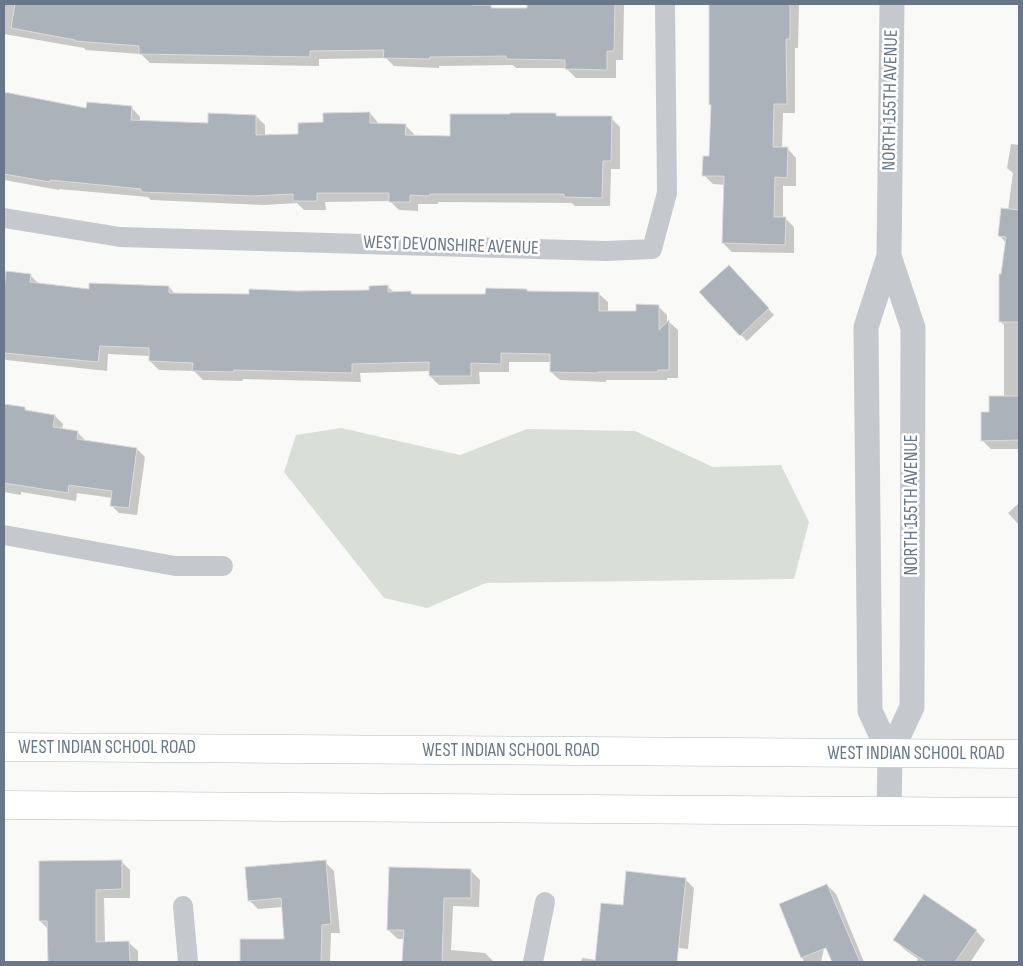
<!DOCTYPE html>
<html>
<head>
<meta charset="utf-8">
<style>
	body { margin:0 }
	#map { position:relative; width:1023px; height:966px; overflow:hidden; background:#f9faf7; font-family:"Sofia Sans Condensed",sans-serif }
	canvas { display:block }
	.frame { position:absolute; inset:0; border:5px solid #687889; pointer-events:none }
</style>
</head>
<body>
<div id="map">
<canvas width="1023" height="966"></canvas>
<div class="frame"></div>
</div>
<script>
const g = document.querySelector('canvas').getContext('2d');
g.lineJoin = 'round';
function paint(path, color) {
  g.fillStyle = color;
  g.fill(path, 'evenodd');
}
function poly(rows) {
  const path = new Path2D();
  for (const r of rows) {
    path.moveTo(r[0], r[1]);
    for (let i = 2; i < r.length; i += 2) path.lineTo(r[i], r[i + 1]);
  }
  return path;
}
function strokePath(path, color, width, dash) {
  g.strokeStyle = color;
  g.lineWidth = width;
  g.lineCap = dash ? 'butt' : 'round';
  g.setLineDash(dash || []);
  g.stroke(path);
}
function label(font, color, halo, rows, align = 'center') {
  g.font = font + ' "Sofia Sans Condensed",sans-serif';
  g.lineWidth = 5;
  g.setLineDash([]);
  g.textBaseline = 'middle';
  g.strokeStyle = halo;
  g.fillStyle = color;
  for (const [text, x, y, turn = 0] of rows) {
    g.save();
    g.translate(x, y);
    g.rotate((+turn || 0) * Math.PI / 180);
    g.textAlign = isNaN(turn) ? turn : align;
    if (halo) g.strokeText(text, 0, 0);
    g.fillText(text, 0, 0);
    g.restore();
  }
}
const green = poly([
	[341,428,460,455,527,429,635,431,713,467,781,465,809,522,794,579,486,583,427,608,384,598,284,472,296,435]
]);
const shadow = poly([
	[4,4,481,4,481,6,491,6,494,9,528,9,528,4,624,4,623,60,616,60,616,78,576,78,566,68,516,68,513,65,439,66,439,68,394,66,386,58,319,59,319,66,150,63,141,54,86,50,84,48,4,34],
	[726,4,799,4,798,48,795,48,795,113,783,113,782,148,787,148,796,158,796,186,783,186,783,218,785,218,794,227,794,253,732,252,723,243,725,185,713,184,704,175,710,157,712,106,710,104],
	[4,92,87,109,131,107,140,117,140,121,209,124,256,116,265,125,265,136,300,135,325,123,370,113,379,124,405,125,414,134,414,137,451,137,556,115,558,117,611,118,620,127,620,169,611,169,610,206,575,206,572,203,438,202,438,204,418,204,418,211,399,210,390,201,325,202,326,210,304,210,297,203,264,205,151,200,148,197,59,189,59,190,4,180],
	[1011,144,1019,145,1019,449,991,449,982,440,990,413,1004,397,1004,325,1000,321,1006,243,999,235,1008,210,1013,173,1007,168],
	[4,272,30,275,40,285,90,291,169,287,175,294,250,295,296,292,370,291,388,287,395,293,410,293,413,296,487,296,526,290,528,292,599,294,608,302,608,312,637,312,658,306,667,315,667,324,669,322,678,330,678,378,667,378,667,380,606,380,606,382,560,380,551,372,551,362,509,362,509,372,479,372,480,384,439,385,430,376,430,371,360,373,361,382,243,379,242,381,203,380,194,371,159,370,150,361,150,356,108,354,107,371,6,360,4,358],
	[735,273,774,315,747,341,741,335],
	[4,405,25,408,28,412,55,416,63,424,62,430,78,433,86,441,137,449,145,457,137,515,119,513,111,505,112,498,77,493,76,501,21,492,21,495,4,492],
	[1019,503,1019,525,1008,513],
	[121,861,130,870,130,898,104,898,105,943,128,942,138,951,138,962,49,962,48,929,40,921],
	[325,862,334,871,340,933,331,933,330,962,241,962,242,940,285,941,283,907,258,909,249,900],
	[471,871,480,880,479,907,453,906,451,950,485,953,494,962,403,962,405,939,398,939,388,930],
	[685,879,694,888,688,949,645,944,643,962,581,962,582,958,596,960,624,907],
	[827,885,836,894,864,962,833,962,825,943,821,962,804,962,780,905],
	[976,931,985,940,971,961,972,962,916,962,918,959,904,949,895,940]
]);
const building = poly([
	[15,4,472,4,472,5,491,5,491,8,527,8,527,4,615,4,614,51,607,51,607,70,565,69,565,60,506,59,506,56,430,57,430,59,383,58,384,50,310,51,310,57,139,54,139,46,75,41,75,40,11,28,15,4],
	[709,4,790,4,790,39,786,39,787,104,774,104,773,147,788,147,787,178,775,177,774,217,786,217,785,245,722,243,724,176,702,176,703,156,709,156,711,105,709,105,709,4],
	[4,92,86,108,87,102,132,106,131,120,208,123,208,113,256,115,256,135,298,134,298,123,323,122,323,113,370,112,370,123,406,124,405,135,450,136,450,114,510,114,510,113,556,113,556,116,612,116,611,161,603,161,602,198,564,197,564,194,430,194,430,196,410,195,410,202,389,202,389,193,317,193,317,201,293,201,293,194,254,196,141,192,141,189,50,180,50,182,4,174,4,92],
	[1001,208,1019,210,1019,322,999,322,999,274,1001,274,1006,237,998,236,1001,208],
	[729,265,769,308,740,336,699,292,729,265],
	[6,271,31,274,30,282,89,289,89,283,169,286,169,293,249,294,249,289,296,291,369,290,369,286,388,285,388,292,411,291,411,294,485,294,486,288,527,289,527,291,599,292,599,311,636,311,636,304,659,305,659,330,669,320,669,370,658,370,658,372,597,372,597,373,550,372,550,354,501,353,501,364,471,363,471,376,429,376,429,362,352,364,352,373,234,370,234,372,192,371,193,363,149,361,149,348,100,346,98,362,4,353,4,289,6,271],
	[989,396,1019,396,1019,440,981,441,981,412,989,412,989,396],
	[4,404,25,407,25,410,55,415,53,427,78,431,77,439,137,448,129,508,110,506,112,491,69,485,68,493,4,483,4,404],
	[122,860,122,889,96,890,96,942,129,941,130,962,48,962,47,921,39,921,39,861,122,860],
	[326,860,331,924,322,925,321,962,240,962,240,939,284,939,281,898,248,901,245,867,326,860],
	[389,867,471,869,471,898,444,898,442,962,402,962,404,930,387,930,389,867],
	[626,871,686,878,677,962,595,962,601,903,623,905,626,871],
	[827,884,860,962,832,962,826,948,801,958,779,904,827,884],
	[924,894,977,930,955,962,926,962,893,940,924,894]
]);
const minor = poly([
	[4,218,120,237,606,251,652,249,667,193,665,4],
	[4,535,175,566,223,566],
	[183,906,188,962],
	[533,962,545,902]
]);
const tertiary = poly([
	[890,754,870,711,866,327,889,256,892,4],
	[889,811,890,754,912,707,913,328,889,256]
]);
const secondary = poly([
	[4,747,1019,754],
	[4,805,1019,812]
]);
const streetNames = [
	["NORTH 155TH AVENUE",891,100,-89],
	["WEST DEVONSHIRE AVENUE",451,246,2],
	["NORTH 155TH AVENUE",912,505,-90],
	["WEST INDIAN SCHOOL ROAD",107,748],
	["WEST INDIAN SCHOOL ROAD",511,751],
	["WEST INDIAN SCHOOL ROAD",916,754]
];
paint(green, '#d9dfd6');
paint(shadow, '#0003');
paint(building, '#abb2ba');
strokePath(building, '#dbdbd9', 1);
strokePath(secondary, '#b7bcc1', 29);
strokePath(minor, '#c5c9cd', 20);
strokePath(tertiary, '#c5c9cd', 25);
strokePath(secondary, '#fff', 28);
label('19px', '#687889', '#fff', streetNames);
</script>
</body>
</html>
